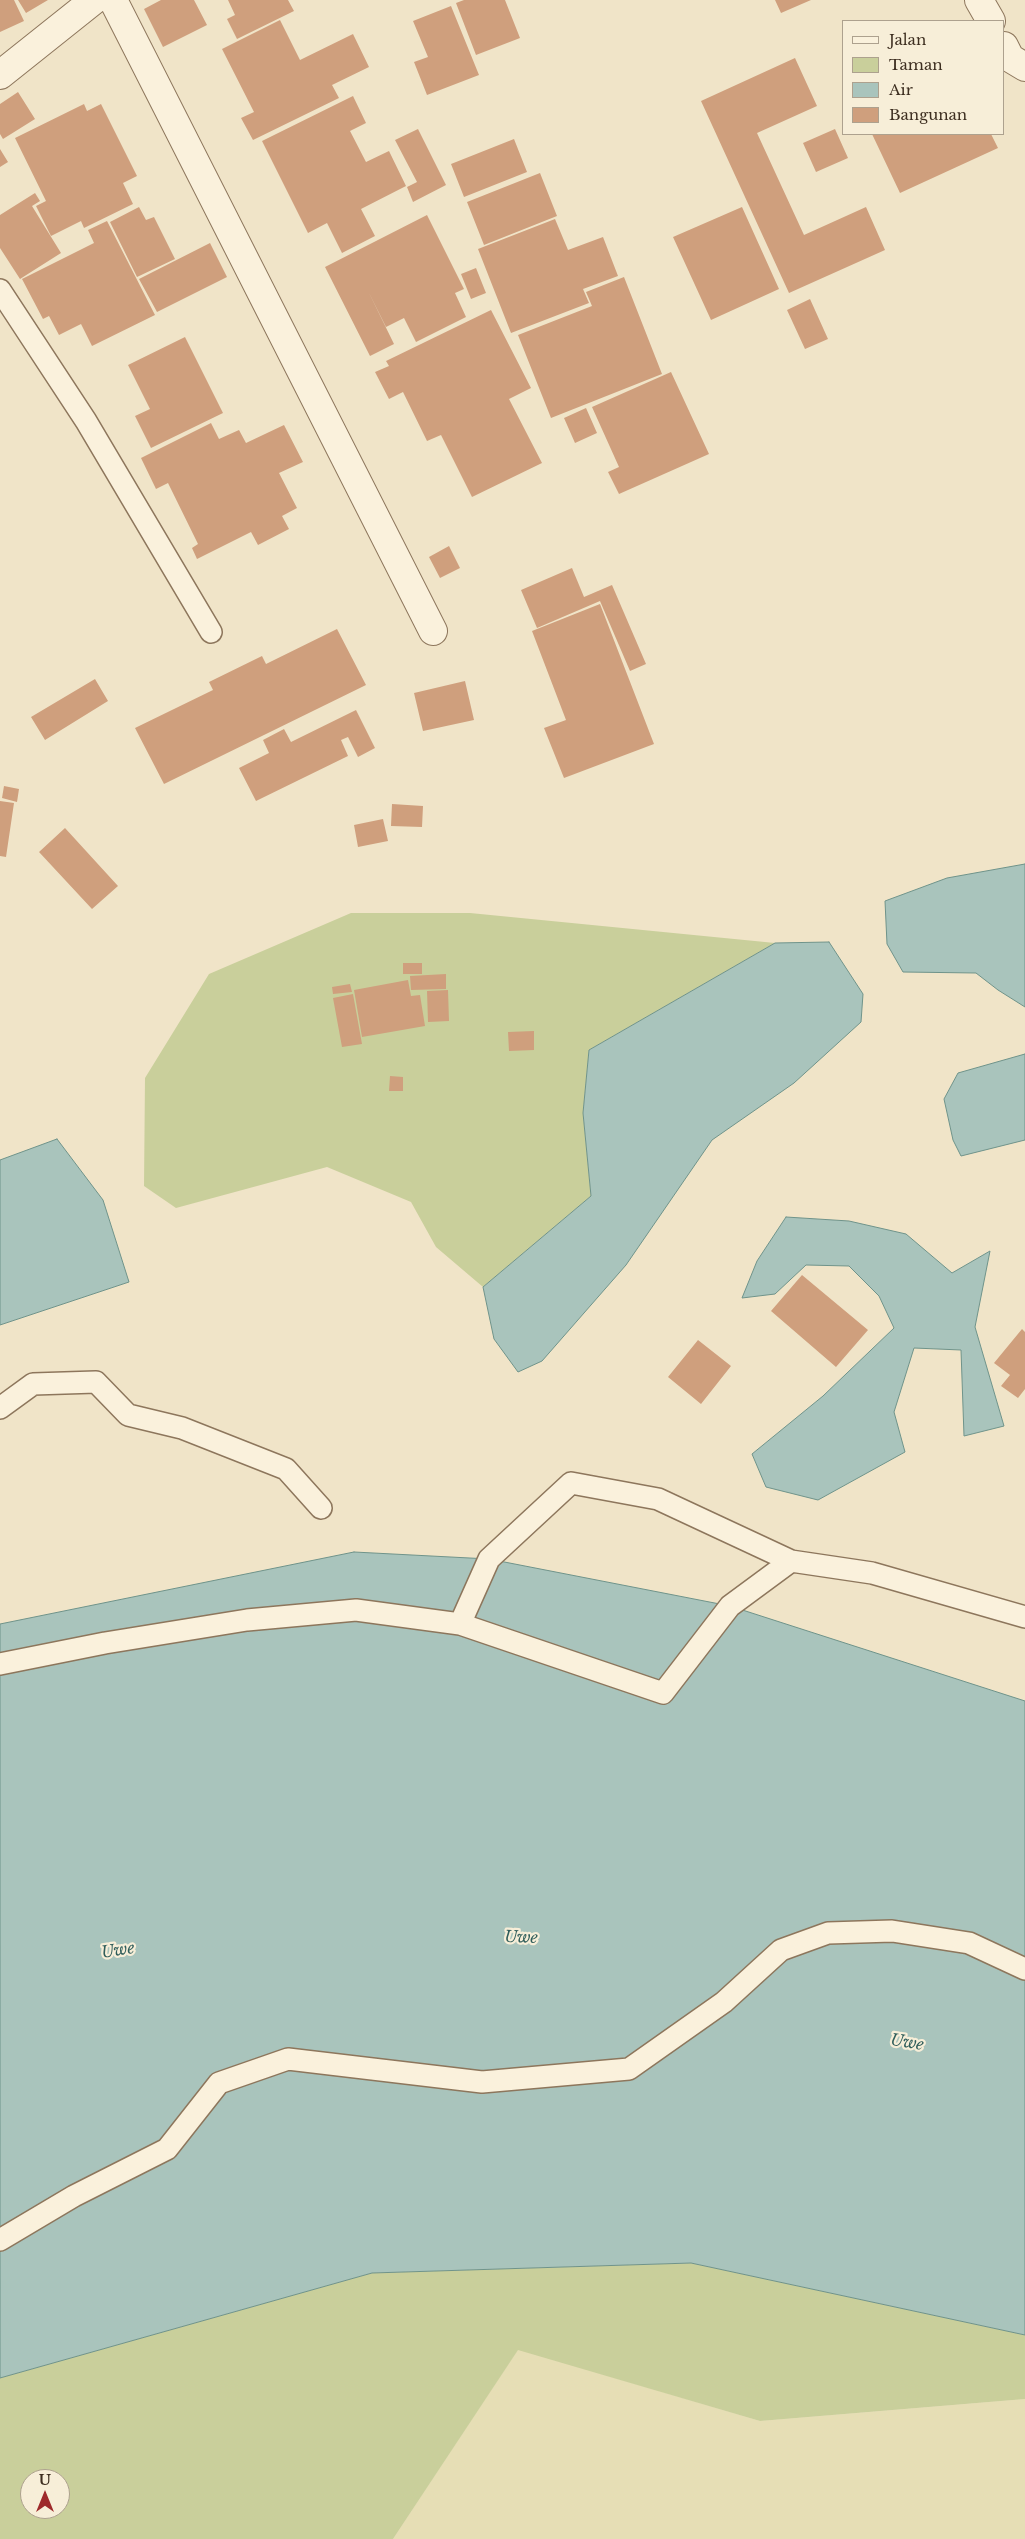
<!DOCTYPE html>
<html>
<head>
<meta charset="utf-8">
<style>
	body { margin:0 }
	#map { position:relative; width:1025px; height:2539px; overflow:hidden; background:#f0e4c8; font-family:"Libre Baskerville",serif }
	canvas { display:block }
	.legend { position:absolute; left:842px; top:20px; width:162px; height:115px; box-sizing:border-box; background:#f7eed8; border:1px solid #ada18e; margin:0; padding:6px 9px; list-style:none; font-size:15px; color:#3d2e20 }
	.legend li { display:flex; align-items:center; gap:10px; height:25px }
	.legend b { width:25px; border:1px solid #ada18e }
	.north { position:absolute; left:20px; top:2469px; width:50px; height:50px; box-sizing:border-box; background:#f7eed8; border:1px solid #ada18e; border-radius:50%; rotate:0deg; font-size:14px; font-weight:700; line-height:20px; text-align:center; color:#3d2e20 }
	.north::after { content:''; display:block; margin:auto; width:18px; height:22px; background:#9e2a2b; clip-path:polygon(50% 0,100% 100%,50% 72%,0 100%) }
</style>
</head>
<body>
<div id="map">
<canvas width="1025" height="2539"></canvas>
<ul class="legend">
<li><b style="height:6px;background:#faf1dc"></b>Jalan</li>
<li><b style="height:14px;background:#c9cf9b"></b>Taman</li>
<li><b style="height:14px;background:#a9c4bc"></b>Air</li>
<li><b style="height:14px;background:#cf9f7d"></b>Bangunan</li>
</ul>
<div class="north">U</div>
</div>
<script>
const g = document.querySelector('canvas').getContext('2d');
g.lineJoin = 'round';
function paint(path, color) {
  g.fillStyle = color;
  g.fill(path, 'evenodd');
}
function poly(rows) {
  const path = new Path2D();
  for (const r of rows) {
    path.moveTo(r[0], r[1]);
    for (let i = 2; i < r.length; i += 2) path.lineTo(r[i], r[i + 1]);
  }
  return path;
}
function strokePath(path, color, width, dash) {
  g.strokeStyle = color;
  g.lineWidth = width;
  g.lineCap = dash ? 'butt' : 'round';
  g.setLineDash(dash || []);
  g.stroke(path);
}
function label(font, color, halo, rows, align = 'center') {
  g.font = font + ' "Libre Baskerville",serif';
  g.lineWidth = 4.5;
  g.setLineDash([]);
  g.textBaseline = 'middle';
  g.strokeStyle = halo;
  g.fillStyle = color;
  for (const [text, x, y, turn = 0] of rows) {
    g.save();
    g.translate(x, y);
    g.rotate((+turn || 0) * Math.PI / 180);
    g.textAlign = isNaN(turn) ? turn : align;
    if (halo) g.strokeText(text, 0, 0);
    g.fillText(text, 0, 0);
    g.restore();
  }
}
const farmland = poly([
	[518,2349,760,2421,1025,2399,1025,2539,393,2539]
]);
const green = poly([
	[351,913,470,913,775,943,589,1050,583,1113,591,1196,483,1287,436,1247,411,1202,327,1167,176,1208,144,1186,145,1078,209,974],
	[691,2263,1025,2335,1025,2399,760,2421,518,2350,393,2539,0,2539,0,2378,372,2273],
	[30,2479,60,2479,60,2509,30,2509]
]);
const water = poly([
	[1025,864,1025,1007,998,990,976,973,903,972,887,944,885,901,947,878,1025,864],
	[829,942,863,994,861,1022,794,1083,712,1140,626,1265,542,1361,518,1372,494,1339,483,1287,591,1196,583,1113,589,1050,775,943,829,942],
	[1025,1054,1025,1140,961,1156,953,1140,944,1099,958,1073,1025,1054],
	[57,1139,103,1200,129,1282,0,1325,0,1160,57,1139],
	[786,1217,849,1221,906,1234,952,1273,990,1251,975,1327,1004,1426,964,1436,961,1350,914,1348,894,1412,905,1452,818,1500,766,1487,752,1454,823,1396,894,1328,879,1296,849,1266,806,1265,775,1294,742,1298,757,1261,786,1217],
	[354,1552,489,1559,730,1606,1025,1701,1025,2335,691,2263,372,2273,0,2378,0,1624,354,1552]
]);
const building = poly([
	[0,0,14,0,24,21,0,32],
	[18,0,48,0,26,13],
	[161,0,194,0,207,25,163,47,144,9],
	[228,0,288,0,294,11,237,39,227,19,235,15],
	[464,0,505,0,520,38,476,55,456,3],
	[775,0,811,0,781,13],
	[451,6,479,75,427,95,414,62,428,57,413,21],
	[280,20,300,60,353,34,369,67,332,85,339,98,253,140,241,118,254,112,222,49],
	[795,58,817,106,757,133,804,235,866,207,885,250,789,293,701,101],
	[18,92,35,119,3,139,0,134,0,104],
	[353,96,366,123,350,131,366,162,389,151,406,186,361,209,375,236,342,253,327,223,308,233,262,141],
	[84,104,87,111,101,104,137,176,123,183,133,204,84,228,81,221,51,236,36,206,46,201,15,138],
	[418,129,446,185,413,202,407,187,417,182,395,140],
	[835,129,848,158,816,172,803,143],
	[872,134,991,134,998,148,900,193],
	[514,139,527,172,464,197,451,164],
	[0,149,8,162,0,167],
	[540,173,557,216,484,245,467,202],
	[35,193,40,201,32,206,61,253,20,279,0,248,0,215],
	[139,207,146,220,154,217,175,259,137,277,110,222],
	[742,207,779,289,711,320,673,237],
	[427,215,464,289,455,293,466,317,416,342,404,318,386,327,368,291,394,344,370,356,325,267],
	[555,219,568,250,603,237,618,276,583,289,589,303,511,333,478,249],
	[107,221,155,315,92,346,81,324,59,335,49,316,43,319,22,279,94,243,88,230],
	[210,243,227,277,157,312,139,279],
	[476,268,486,293,471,299,461,274],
	[624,277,662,374,551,418,518,335,592,306,586,292],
	[810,299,828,339,805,349,787,310],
	[491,310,531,388,509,399,542,463,472,497,441,435,427,441,403,392,389,399,375,372,389,366,386,361],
	[185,337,223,413,151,448,135,416,150,409,128,365],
	[671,372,709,454,619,494,608,472,619,467,592,407],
	[586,408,597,433,575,443,564,418],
	[211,423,219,439,239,430,246,443,284,425,303,462,279,473,297,508,282,516,289,529,258,545,251,532,197,559,192,548,198,544,168,483,156,489,141,458],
	[449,546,460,568,440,578,429,557],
	[572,568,584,597,612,585,646,664,630,671,600,601,537,628,521,590],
	[600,604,654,744,564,778,544,728,566,720,532,631],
	[337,629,366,685,164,784,135,728,213,690,209,682,262,656,266,664],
	[95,679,108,701,45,740,31,717],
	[465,681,474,720,423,731,414,693],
	[356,710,375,748,358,757,348,737,341,740,348,756,256,801,239,768,269,753,263,740,284,729,291,742],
	[4,786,19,789,17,802,2,798],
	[0,801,14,803,6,857,0,856],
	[392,804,423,806,422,827,391,826],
	[383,819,388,841,358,847,354,825],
	[65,828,118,886,92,909,39,852],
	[403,963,422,963,422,974,403,974],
	[446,974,446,989,411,990,410,976],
	[408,980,411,996,420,995,425,1026,362,1037,354,990],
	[350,984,352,992,333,994,332,987],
	[448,990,449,1021,428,1022,427,991],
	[353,994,362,1044,342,1047,333,998],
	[534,1031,534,1050,509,1051,508,1032],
	[390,1076,403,1077,403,1091,389,1091],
	[802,1275,868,1330,836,1367,771,1311],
	[1022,1329,1025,1332,1025,1389,1018,1398,1001,1386,1010,1375,994,1363],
	[698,1340,731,1366,701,1404,668,1377]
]);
const lane = poly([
	[0,290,86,421,211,632],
	[0,1408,33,1384,96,1382,128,1415,182,1428,286,1469,321,1508],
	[460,1624,489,1559,571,1483,658,1499,791,1561,872,1573,1025,1617],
	[0,1664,105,1643,247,1620,356,1610,460,1624,663,1693,730,1606,791,1561],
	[0,2240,74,2196,167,2149,219,2083,288,2059,482,2082,629,2069,724,2002,781,1950,828,1933,892,1931,969,1943,1025,1969]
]);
const street = poly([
	[113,0,433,631],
	[979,0,991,21],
	[1004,46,1010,58,1025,67],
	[0,75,94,0]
]);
const waterNames = [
	["Uwe",521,1938,2],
	["Uwe",118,1951,-9],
	["Uwe",907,2043,9]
];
paint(farmland, '#e6deb5');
paint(green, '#c9cf9b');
paint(water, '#a9c4bc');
strokePath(water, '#6f938a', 1);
paint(building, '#cf9f7d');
strokePath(lane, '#8d765c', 24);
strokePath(street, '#8d765c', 30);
strokePath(lane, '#faf1dc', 21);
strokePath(street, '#faf1dc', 28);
label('italic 16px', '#2f5d5a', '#f7eed8', waterNames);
</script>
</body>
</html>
